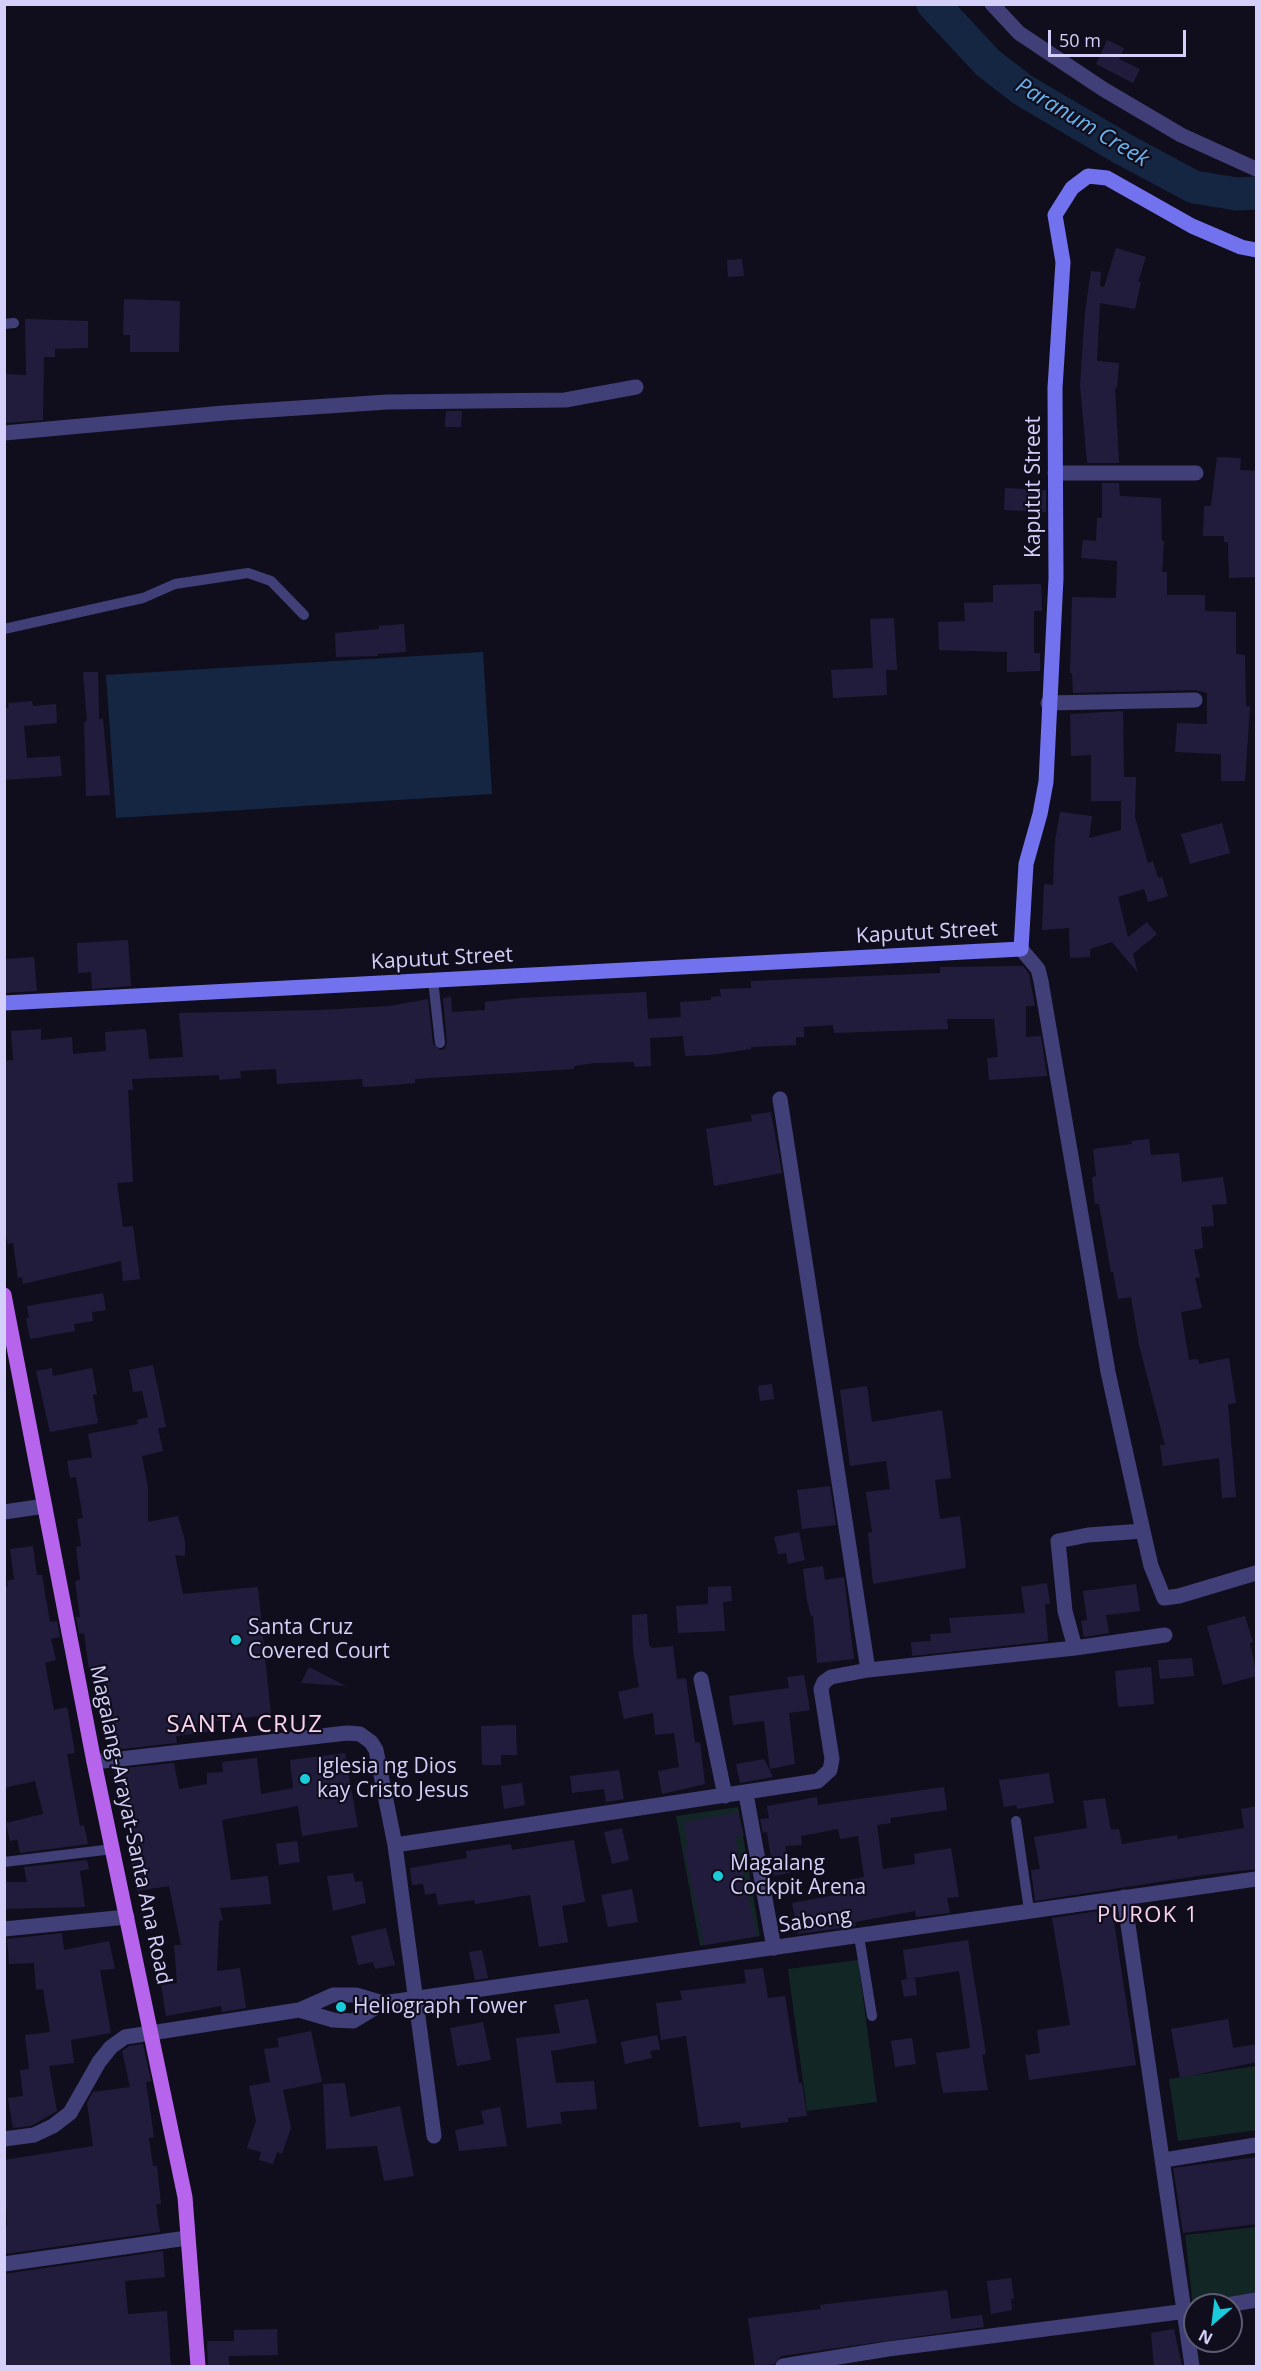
<!DOCTYPE html>
<html>
<head>
<meta charset="utf-8">
<style>
	body { margin:0 }
	#map { position:relative; width:1261px; height:2371px; overflow:hidden; background:#100e1d; font-family:"Open Sans",sans-serif }
	canvas { display:block }
	.frame { position:absolute; inset:0; border:6px solid #d4d0f9; pointer-events:none }
	.north { position:absolute; left:1183px; top:2293px; width:60px; height:60px; box-sizing:border-box; background:#100e1d; border:2px solid #5e5c75; border-radius:50%; rotate:208deg; font-size:16px; font-weight:700; line-height:24px; text-align:center; color:#d4d0f9 }
	.north::after { content:''; display:block; margin:auto; width:21px; height:27px; background:#1accdb; clip-path:polygon(50% 0,100% 100%,50% 72%,0 100%) }
	.scale { position:absolute; left:1048px; top:30px; width:138px; height:27px; box-sizing:border-box; border:3px solid #d4d0f9; border-top:0; padding-left:8px; font-size:18px; line-height:21px; white-space:nowrap; color:#d4d0f9; -webkit-text-stroke:4px #100e1d; paint-order:stroke }
</style>
</head>
<body>
<div id="map">
<canvas width="1261" height="2371"></canvas>
<div class="frame"></div>
<div class="north">N</div>
<div class="scale">50 m</div>
</div>
<script>
const g = document.querySelector('canvas').getContext('2d');
g.lineJoin = 'round';
function paint(path, color) {
  g.fillStyle = color;
  g.fill(path, 'evenodd');
}
function poly(rows) {
  const path = new Path2D();
  for (const r of rows) {
    path.moveTo(r[0], r[1]);
    for (let i = 2; i < r.length; i += 2) path.lineTo(r[i], r[i + 1]);
  }
  return path;
}
function strokePath(path, color, width, dash) {
  g.strokeStyle = color;
  g.lineWidth = width;
  g.lineCap = dash ? 'butt' : 'round';
  g.setLineDash(dash || []);
  g.stroke(path);
}
function label(font, color, halo, rows, align = 'center') {
  g.font = font + ' "Open Sans",sans-serif';
  g.lineWidth = 4.5;
  g.setLineDash([]);
  g.textBaseline = 'middle';
  g.strokeStyle = halo;
  g.fillStyle = color;
  for (const [text, x, y, turn = 0] of rows) {
    g.save();
    g.translate(x, y);
    g.rotate((+turn || 0) * Math.PI / 180);
    g.textAlign = isNaN(turn) ? turn : align;
    if (halo) g.strokeText(text, 0, 0);
    g.fillText(text, 0, 0);
    g.restore();
  }
}
const green = poly([
	[738,1807,760,1936,700,1946,676,1816],
	[858,1960,877,2102,807,2111,788,1969],
	[1256,2066,1256,2130,1178,2141,1169,2079],
	[1256,2227,1256,2296,1193,2306,1185,2235]
]);
const water = poly([
	[483,652,492,794,116,818,106,675]
]);
const river = poly([
	[933,4,988,63,1023,90,1123,149,1194,187,1237,194,1256,193]
]);
const building = poly([
	[1107,40,1124,48,1119,59,1140,69,1133,83,1096,64],
	[1116,248,1146,257,1138,282,1141,282,1135,309,1100,303,1097,361,1119,363,1117,388,1115,387,1119,463,1087,463,1080,385,1085,312,1091,271,1101,272,1100,286,1104,287],
	[742,259,744,276,728,277,727,260],
	[124,299,180,301,179,352,130,352,130,335,123,335],
	[25,319,88,321,88,348,55,349,55,357,44,357,43,420,4,423,4,374,26,375],
	[446,411,462,411,461,427,445,427],
	[1217,457,1241,458,1240,470,1257,471,1257,577,1229,578,1228,542,1224,542,1224,536,1203,536,1204,506,1211,506],
	[1102,483,1119,483,1120,496,1161,498,1162,541,1164,541,1162,572,1167,572,1167,595,1205,595,1205,611,1236,612,1236,654,1245,655,1246,706,1250,706,1245,781,1221,781,1221,754,1175,752,1177,723,1207,724,1207,693,1195,690,1073,693,1072,673,1070,673,1072,597,1116,598,1117,561,1081,558,1083,540,1096,541,1097,518,1102,518],
	[1005,488,1046,490,1046,512,1004,510],
	[1041,584,1042,611,1034,611,1034,653,1040,653,1040,671,1007,672,1007,652,939,650,938,622,965,621,964,603,993,602,993,585],
	[894,618,897,670,886,670,887,695,833,698,831,670,873,668,870,619],
	[404,624,406,652,378,654,378,656,336,657,335,633,379,629,379,626],
	[83,672,98,672,99,719,103,719,110,795,86,796,84,722,87,721],
	[32,701,33,706,56,704,57,723,24,726,27,758,60,756,62,776,4,780,4,708,9,708,8,703],
	[1123,711,1124,777,1136,777,1135,817,1148,863,1153,861,1158,878,1162,877,1168,896,1148,902,1144,889,1118,897,1128,937,1147,922,1157,934,1133,954,1138,973,1112,942,1090,949,1090,957,1070,958,1069,928,1042,930,1044,884,1053,885,1055,841,1060,812,1092,816,1089,838,1121,830,1121,801,1091,801,1091,755,1071,756,1070,714],
	[1222,823,1230,853,1190,864,1181,834],
	[128,940,131,986,92,989,91,972,78,973,77,943],
	[34,957,37,991,4,993,4,959],
	[1023,966,1029,974,1035,1006,1026,1006,1026,1037,1041,1036,1047,1076,989,1080,987,1058,998,1057,994,1019,947,1019,948,1029,834,1033,833,1025,804,1027,804,1037,796,1037,796,1045,751,1047,751,1049,711,1055,685,1056,683,1036,650,1038,651,1066,635,1067,634,1062,594,1063,574,1066,574,1069,415,1079,415,1083,383,1086,363,1087,362,1079,277,1084,276,1069,240,1071,241,1078,219,1080,219,1075,132,1079,133,1090,128,1090,133,1182,117,1183,123,1227,133,1226,140,1279,123,1281,121,1261,23,1284,22,1277,18,1278,13,1243,8,1244,4,1228,4,1061,13,1060,11,1031,41,1029,41,1040,72,1037,73,1054,106,1051,105,1032,146,1029,149,1059,183,1057,179,1013,319,1010,389,1006,428,999,433,1044,440,1050,445,1049,447,1043,443,998,451,997,452,1012,485,1010,485,1002,521,998,646,992,648,1019,681,1017,680,1002,711,1000,711,997,721,996,720,989,751,988,751,981,940,973,940,967],
	[771,1112,782,1173,714,1186,706,1129,752,1121,751,1115],
	[1149,1139,1151,1155,1179,1153,1182,1182,1223,1177,1227,1204,1212,1205,1214,1226,1201,1227,1203,1248,1194,1250,1200,1277,1195,1278,1202,1308,1181,1312,1189,1360,1198,1359,1199,1364,1229,1358,1236,1403,1228,1404,1236,1497,1222,1498,1219,1458,1163,1466,1160,1445,1165,1445,1139,1345,1131,1297,1118,1299,1113,1272,1111,1272,1099,1204,1095,1204,1092,1177,1096,1176,1093,1149,1132,1144,1131,1141],
	[103,1293,106,1310,92,1312,93,1321,74,1324,75,1331,30,1339,26,1318,29,1318,27,1306],
	[153,1365,166,1427,158,1428,163,1451,142,1456,148,1488,148,1522,178,1516,185,1541,185,1556,175,1555,183,1594,258,1587,271,1715,215,1721,216,1731,176,1736,177,1743,112,1750,99,1667,89,1669,84,1633,79,1634,76,1617,80,1617,75,1581,80,1580,76,1547,81,1546,77,1519,83,1518,76,1477,70,1478,67,1461,92,1457,88,1434,138,1424,137,1420,148,1417,142,1391,133,1392,129,1370],
	[52,1368,53,1376,92,1368,97,1394,93,1395,98,1423,50,1432,36,1371],
	[772,1384,774,1399,760,1401,758,1386],
	[867,1386,872,1422,942,1410,951,1478,935,1480,940,1519,960,1516,966,1568,873,1584,868,1533,872,1532,866,1492,890,1489,886,1461,850,1466,840,1390],
	[830,1486,836,1525,802,1529,797,1490],
	[799,1532,805,1560,788,1564,786,1553,778,1554,774,1537],
	[33,1546,37,1575,42,1575,50,1622,57,1621,60,1637,51,1639,56,1660,45,1663,54,1710,67,1707,75,1753,67,1754,80,1826,84,1825,88,1844,20,1853,17,1839,10,1841,6,1823,43,1814,35,1781,4,1788,4,1587,8,1586,7,1581,14,1579,10,1549],
	[823,1566,825,1580,844,1577,854,1659,817,1663,813,1616,811,1616,807,1601,803,1569],
	[1047,1583,1050,1604,1045,1604,1048,1641,912,1656,911,1642,931,1641,930,1634,951,1633,949,1618,1025,1613,1021,1587],
	[1136,1584,1140,1611,1106,1615,1109,1633,1084,1637,1081,1621,1087,1620,1083,1591],
	[731,1586,732,1601,723,1602,725,1631,678,1633,676,1606,708,1604,708,1587],
	[647,1614,649,1645,652,1648,673,1646,677,1679,686,1678,695,1743,700,1742,705,1784,662,1794,658,1771,679,1767,674,1733,655,1735,653,1713,624,1719,618,1692,639,1687,633,1650,632,1615],
	[1245,1616,1253,1642,1250,1643,1257,1676,1223,1685,1207,1626],
	[1192,1658,1194,1676,1160,1679,1158,1660],
	[309,1667,346,1686,301,1683],
	[1151,1667,1154,1704,1118,1707,1115,1671],
	[804,1675,810,1710,789,1713,795,1764,770,1769,764,1721,733,1725,729,1696,789,1688,787,1677],
	[516,1725,517,1755,501,1755,501,1765,482,1765,481,1726],
	[345,1753,358,1827,302,1836,298,1806,222,1820,231,1880,268,1876,271,1904,220,1908,223,1920,219,1921,217,1971,240,1968,246,2008,222,2012,221,2006,166,2016,161,1985,177,1983,174,1945,181,1945,169,1886,137,1891,127,1846,137,1844,124,1794,120,1795,114,1769,174,1763,179,1789,207,1784,207,1773,223,1772,222,1762,257,1758,261,1794,293,1788,290,1760],
	[764,1759,773,1777,740,1783,736,1764],
	[619,1770,624,1799,606,1802,604,1789,572,1793,570,1776],
	[1049,1773,1054,1803,1017,1809,1016,1805,1004,1807,999,1780],
	[522,1783,525,1805,504,1809,501,1786],
	[944,1787,947,1810,890,1818,891,1823,877,1825,883,1869,915,1864,914,1854,951,1848,959,1897,947,1898,950,1913,916,1917,915,1911,855,1922,856,1926,798,1934,792,1903,835,1895,833,1883,864,1877,858,1836,840,1839,838,1829,801,1836,802,1845,785,1846,790,1873,774,1876,767,1832,763,1833,760,1819,769,1818,767,1806,817,1797,818,1805],
	[1105,1798,1111,1830,1119,1829,1122,1844,1177,1835,1178,1839,1244,1828,1241,1809,1257,1806,1257,1869,1204,1875,1035,1901,1031,1870,1040,1869,1034,1837,1087,1828,1083,1801],
	[738,1812,744,1836,735,1837,757,1936,704,1945,684,1848,688,1847,684,1822],
	[622,1828,629,1860,612,1864,604,1832],
	[574,1840,585,1902,562,1906,568,1942,539,1947,530,1895,475,1904,474,1900,438,1905,436,1893,425,1895,423,1884,412,1885,410,1868,467,1858,466,1851,511,1844,512,1850],
	[297,1841,300,1862,279,1865,276,1844],
	[87,1860,89,1869,80,1871,85,1907,4,1909,4,1882,27,1882,24,1867],
	[353,1873,355,1882,362,1881,366,1903,333,1911,327,1876],
	[632,1889,638,1922,608,1927,601,1895],
	[1112,1909,1136,2065,1029,2080,1025,2055,1040,2053,1037,2030,1070,2025,1052,1918],
	[386,1928,395,1965,375,1969,373,1962,358,1965,351,1936],
	[62,1933,64,1950,109,1941,115,1969,100,1970,111,2033,71,2040,74,2063,49,2066,57,2111,31,2126,13,2128,8,2098,23,2096,20,2070,29,2069,25,2035,50,2032,43,1989,36,1990,34,1963,9,1964,7,1939],
	[968,1940,986,2054,982,2055,988,2090,943,2093,936,2053,970,2048,959,1971,907,1979,903,1950],
	[482,1950,488,1978,475,1980,469,1952],
	[763,1968,768,1998,785,1996,799,2083,802,2083,807,2116,788,2118,789,2122,741,2128,740,2122,699,2127,686,2036,661,2040,656,2003,682,2000,680,1991,746,1983,744,1970],
	[915,1978,917,1995,904,1997,901,1980],
	[588,1999,597,2043,551,2051,556,2083,594,2081,597,2109,560,2112,562,2123,527,2128,516,2038,560,2033,554,2005],
	[1228,2019,1233,2048,1257,2044,1257,2062,1180,2078,1171,2029],
	[483,2022,491,2060,457,2066,450,2028],
	[311,2031,322,2082,283,2090,291,2128,282,2154,277,2152,273,2164,259,2160,261,2152,247,2148,256,2121,249,2086,270,2082,264,2049,279,2047,277,2038],
	[657,2035,660,2049,650,2051,652,2058,625,2064,621,2042],
	[912,2038,916,2064,895,2067,891,2041],
	[143,2044,151,2081,146,2082,154,2137,149,2138,153,2166,157,2166,161,2204,156,2204,160,2232,5,2254,4,2226,7,2226,4,2160,93,2146,87,2103,93,2092,130,2087,122,2051,129,2046],
	[345,2083,350,2117,400,2106,414,2176,384,2181,377,2146,326,2149,323,2084],
	[500,2107,507,2146,459,2151,455,2130,484,2124,481,2111],
	[1257,2157,1257,2224,1183,2233,1173,2168],
	[163,2251,165,2277,125,2281,128,2314,167,2311,171,2367,4,2367,4,2274],
	[1011,2278,1014,2298,1011,2299,1012,2310,991,2314,987,2281],
	[947,2290,951,2319,982,2315,984,2327,781,2356,774,2364,755,2367,748,2318,821,2309,820,2305],
	[277,2329,278,2355,229,2356,229,2367,208,2367,207,2341,234,2341,234,2330],
	[1174,2329,1182,2367,1154,2367,1151,2333]
]);
const lane = poly([
	[4,324,14,323],
	[4,629,143,598,175,584,248,573,271,581,304,615],
	[433,980,440,1043],
	[1016,1821,1029,1910],
	[4,1862,113,1849],
	[859,1936,872,2016]
]);
const street = poly([
	[992,4,1019,33,1103,89,1181,135,1256,169],
	[4,433,224,413,387,402,565,400,636,387],
	[1055,473,1196,473],
	[1048,703,1195,700],
	[780,1099,868,1670],
	[4,1512,45,1506],
	[1143,1531,1151,1566,1164,1598,1179,1596,1256,1573],
	[1075,1648,1165,1635],
	[701,1679,725,1796],
	[94,1762,347,1733,360,1734,371,1742,376,1750,395,1845,434,2136],
	[746,1794,774,1948],
	[395,1845,818,1781,830,1770,832,1759,821,1689,824,1682,831,1677,868,1670,1075,1648,1065,1611,1058,1541,1088,1535,1143,1531,1108,1372,1041,981,1038,969,1021,949],
	[1124,1897,1192,2366],
	[4,1929,127,1917],
	[299,2010,333,2020,353,2021,383,2003,1256,1879],
	[4,2139,34,2135,53,2126,70,2113,99,2062,111,2047,125,2037,299,2010,333,1995,356,1995,383,2003],
	[1164,2160,1256,2145],
	[4,2264,187,2238],
	[1227,2305,1256,2300],
	[783,2366,888,2349,1195,2310]
]);
const secondary = poly([
	[4,1003,1021,949,1026,864,1040,814,1046,782,1056,578,1055,388,1063,262,1055,215,1072,188,1088,176,1107,178,1192,226,1241,247,1256,250]
]);
const primary = poly([
	[4,1295,94,1762,185,2197,198,2366]
]);
const markers = [
	[236,1640,6,"#1accdb"],
	[305,1779,6,"#1accdb"],
	[718,1876,6,"#1accdb"],
	[341,2007,6,"#1accdb"]
];
const streetNames = [
	["Kaputut Street",1034,487,-90],
	["Kaputut Street",927,933,-3],
	["Kaputut Street",442,959,-3],
	["Magalang-Arayat-Santa Ana Road",130,1825,78],
	["Sabong",815,1921,-8]
];
const poiNames = [
	["Santa Cruz",248,1628],
	["Covered Court",248,1652],
	["Iglesia ng Dios",317,1767],
	["kay Cristo Jesus",317,1791],
	["Magalang",730,1864],
	["Cockpit Arena",730,1888],
	["Heliograph Tower",353,2007]
];
const waterNames = [
	["Paranum Creek",1082,123,31]
];
const neighbourhoodNames = [
	["PUROK 1",1148,1916]
];
const quarterNames = [
	["SANTA CRUZ",245,1725]
];
paint(green, '#122625');
paint(water, '#142641');
strokePath(river, '#142641', 33);
paint(building, '#221c3c');
strokePath(lane, '#403f77', 10);
strokePath(street, '#403f77', 15);
strokePath(secondary, '#7372ee', 15);
strokePath(primary, '#b764ed', 15);
for (const [x, y, r, color] of markers) {
  const dot = new Path2D();
  dot.arc(x, y, r, 0, 2 * Math.PI);
  g.fillStyle = color;
  g.fill(dot);
  strokePath(dot, '#100e1d', 2);
}
label('21px', '#d4d0f9', '#100e1d', streetNames);
label('21px', '#d4d0f9', '#100e1d', poiNames, 'left');
label('italic 22px', '#6ab3ed', '#100e1d', waterNames);
g.letterSpacing = '1.5px';
label('22px', '#fad2ec', '#100e1d', neighbourhoodNames);
g.letterSpacing = '0px';
g.letterSpacing = '1.5px';
label('24px', '#fad2ec', '#100e1d', quarterNames);
g.letterSpacing = '0px';
</script>
</body>
</html>
